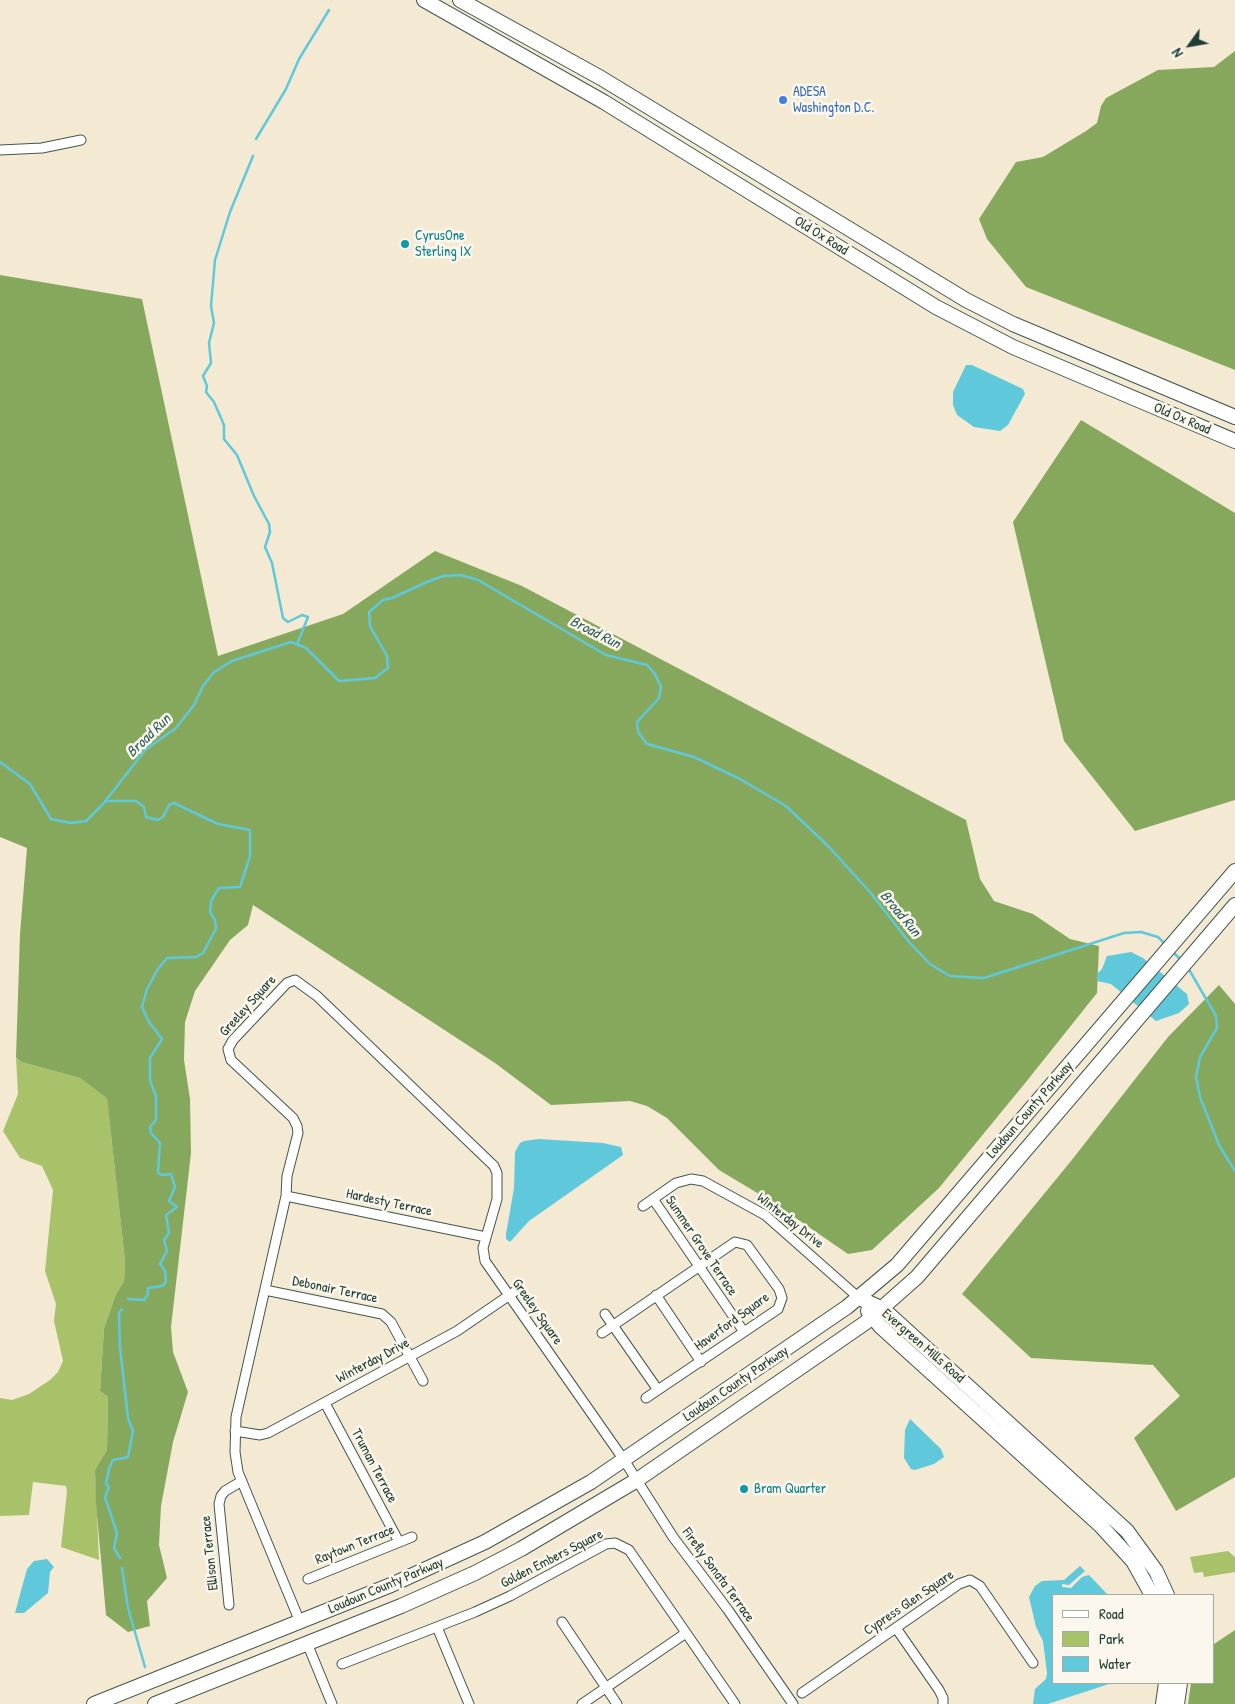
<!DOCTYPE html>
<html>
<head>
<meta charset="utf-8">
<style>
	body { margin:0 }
	#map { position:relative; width:1235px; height:1704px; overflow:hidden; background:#f4ead3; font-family:"Patrick Hand",sans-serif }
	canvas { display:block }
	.legend { position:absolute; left:1052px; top:1594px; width:162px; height:90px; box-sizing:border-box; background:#fbf7ec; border:1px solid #a3ada2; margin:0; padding:6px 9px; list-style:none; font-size:15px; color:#1f3d34 }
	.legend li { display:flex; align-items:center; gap:10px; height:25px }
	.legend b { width:25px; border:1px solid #a3ada2 }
	.north { position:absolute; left:1165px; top:20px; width:50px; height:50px; -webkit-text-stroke:4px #fbf7ec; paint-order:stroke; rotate:238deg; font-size:14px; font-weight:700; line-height:20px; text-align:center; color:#1f3d34 }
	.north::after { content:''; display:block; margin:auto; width:18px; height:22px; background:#1f3d34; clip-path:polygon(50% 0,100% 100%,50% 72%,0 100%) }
</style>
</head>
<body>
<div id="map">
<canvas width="1235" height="1704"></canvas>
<ul class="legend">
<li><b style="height:6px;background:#fff"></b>Road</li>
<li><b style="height:14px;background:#a8c269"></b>Park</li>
<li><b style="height:14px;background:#5fc8db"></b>Water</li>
</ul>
<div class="north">N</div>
</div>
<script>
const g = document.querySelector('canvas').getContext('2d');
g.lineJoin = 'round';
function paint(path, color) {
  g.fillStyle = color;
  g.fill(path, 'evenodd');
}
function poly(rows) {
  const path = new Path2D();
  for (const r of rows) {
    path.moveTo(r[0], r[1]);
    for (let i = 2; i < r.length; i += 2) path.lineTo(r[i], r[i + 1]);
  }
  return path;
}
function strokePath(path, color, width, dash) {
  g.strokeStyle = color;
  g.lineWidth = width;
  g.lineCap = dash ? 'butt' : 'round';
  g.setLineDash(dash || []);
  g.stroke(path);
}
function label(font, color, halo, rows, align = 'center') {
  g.font = font + ' "Patrick Hand",sans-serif';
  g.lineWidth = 5;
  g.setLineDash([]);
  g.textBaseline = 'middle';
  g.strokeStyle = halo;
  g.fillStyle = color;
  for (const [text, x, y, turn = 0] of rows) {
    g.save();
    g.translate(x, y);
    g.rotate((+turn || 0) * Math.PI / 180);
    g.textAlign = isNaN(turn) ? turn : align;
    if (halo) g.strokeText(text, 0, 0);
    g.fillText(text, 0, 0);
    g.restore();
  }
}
const green = poly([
	[16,1057,21,1062,80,1078,107,1097,125,1261,124,1281,116,1294,104,1328,100,1391,108,1397,107,1450,95,1471,99,1560,61,1547,67,1491,66,1486,33,1482,29,1515,0,1516,0,1398,12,1400,29,1394,50,1380,58,1372,63,1361,54,1321,56,1304,45,1271,53,1190,42,1166,20,1158,3,1131,18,1094],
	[1228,1551,1235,1557,1235,1572,1204,1577,1203,1572,1194,1573,1190,1557]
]);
const forest = poly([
	[1235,51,1235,370,1026,287,987,239,979,219,1016,162,1043,157,1086,131,1097,123,1101,106,1106,98,1158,70,1214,67],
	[0,275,142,299,218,656,343,614,435,551,522,586,966,820,980,879,994,901,1033,914,1070,939,1099,946,1097,993,1026,1082,939,1188,872,1250,848,1254,774,1203,719,1170,667,1118,647,1106,630,1101,551,1105,495,1063,253,905,248,925,230,940,195,991,185,1022,184,1060,190,1099,191,1153,171,1327,173,1352,188,1392,173,1442,161,1506,159,1545,167,1578,147,1601,150,1626,128,1632,106,1615,96,1504,95,1470,107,1450,108,1397,100,1391,104,1328,116,1294,124,1281,125,1261,107,1098,80,1078,21,1062,16,1057,20,934,27,848,0,837],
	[1081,420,1235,513,1235,800,1135,831,1064,741,1013,522],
	[1219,985,1235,1004,1235,1477,1176,1511,1134,1438,1180,1396,1153,1365,1031,1358,962,1294,1071,1161,1168,1037],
	[1235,1630,1235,1704,1188,1704,1191,1683,1214,1683,1214,1644]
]);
const water = poly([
	[966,365,972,365,1023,389,1025,394,1014,414,1008,425,1000,431,974,427,957,415,953,405,953,392],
	[1131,952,1143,958,1187,994,1189,1004,1179,1013,1156,1021,1111,984,1097,981,1098,973,1102,969,1107,956],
	[539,1139,603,1143,621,1147,623,1155,529,1221,510,1242,506,1239,506,1234,514,1188,515,1152,520,1143,524,1141],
	[910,1419,941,1449,944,1457,934,1464,915,1470,911,1469,904,1458,905,1430],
	[47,1559,54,1567,50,1572,48,1593,24,1613,15,1613,27,1569,34,1561],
	[1080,1566,1085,1571,1069,1585,1062,1584,1062,1587,1071,1588,1082,1577,1089,1575,1108,1595,1054,1595,1054,1683,1109,1684,1048,1704,1033,1704,1035,1689,1046,1679,1047,1673,1043,1641,1036,1627,1029,1597,1035,1586,1042,1581,1064,1580]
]);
const stream = poly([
	[256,139,286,89,299,59,329,10],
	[253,156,230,212,215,260,211,306,214,323,209,343,211,363,203,376,207,386,206,392,214,402,224,425,224,439,237,455,254,496,269,524,270,532,265,547,272,563,283,618,288,622,302,615,308,617,297,644],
	[0,762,30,784,51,819,71,823,86,821,104,803,145,750,176,728,194,705,203,686,214,672,232,661,291,642,306,648,339,681,375,678,388,668,387,656,370,626,369,612,383,600,392,598,427,582,443,576,461,575,478,580,606,655,647,665,655,674,661,687,659,698,637,722,638,732,647,744,694,757,740,779,786,806,829,847,870,892,909,942,930,964,950,976,984,978,1124,933,1141,932,1158,937,1166,945],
	[105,801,136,801,144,807,146,817,158,820,163,817,169,805,174,803,218,824,250,830,250,856,240,887,219,888,211,901,210,912,215,920,216,929,203,953,196,957,167,958,158,969,147,989,142,1007,149,1022,162,1039,150,1058,150,1081,156,1096,156,1120,150,1127,151,1133,160,1143,158,1173,162,1175,171,1174,175,1187,169,1201,177,1207,166,1215,169,1233,164,1240,167,1251,160,1264,165,1271,166,1282,162,1286,148,1288,148,1294,144,1300,128,1299],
	[1171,950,1182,961],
	[1187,966,1216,1016,1217,1028,1200,1057,1196,1077,1200,1097,1219,1145,1235,1171],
	[120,1558,114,1548,117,1533,105,1497,109,1487,106,1484,109,1469,113,1460,128,1457,133,1431,128,1418,120,1348,119,1313,122,1309],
	[122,1568,128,1608,145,1667]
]);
const street = poly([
	[0,150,42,148,81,140],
	[286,1196,486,1237],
	[653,1199,744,1332],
	[643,1206,676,1183,691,1179,703,1181,765,1215,859,1298],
	[265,1290,382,1314,391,1322,423,1381],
	[656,1295,701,1362],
	[605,1314,658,1390],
	[602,1333,735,1242,747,1245,779,1289,782,1298,778,1309,646,1398],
	[325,1403,399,1542],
	[235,1431,260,1435,268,1433,457,1331,517,1290],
	[308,1579,412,1537],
	[229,1605,219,1504,221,1496,225,1491,242,1481],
	[300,1622,238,1472,235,1452,236,1417,286,1196,287,1176,298,1133,297,1126,293,1118,231,1060,228,1049,233,1040,287,983,295,980,317,996,494,1166,497,1173,497,1199,483,1248,485,1261,624,1460,673,1537,728,1610,793,1704],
	[562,1622,617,1704],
	[437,1627,469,1704],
	[896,1628,939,1690,943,1698,943,1704],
	[307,1643,332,1704],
	[342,1664,475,1612,510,1596,606,1544,615,1543,629,1550,735,1704],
	[802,1693,959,1584,970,1580,980,1586,1033,1663],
	[582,1704,686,1633]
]);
const primary = poly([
	[424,0,604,102,936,307,1013,347,1235,441],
	[460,0,601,78,966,300,1013,324,1235,417],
	[859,1298,883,1309,1127,1531,1156,1571,1167,1595],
	[868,1311,880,1326,1100,1525,1133,1561,1152,1595],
	[94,1704,391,1585,485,1542,591,1482,847,1307,897,1265,1235,871],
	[155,1704,401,1606,475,1573,521,1549,637,1480,865,1323,917,1277,1235,905],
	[1163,1704,1166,1683],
	[1177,1704,1180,1683]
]);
const markers = [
	[783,100,5,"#3f7fe0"],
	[405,244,5,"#0f9aa8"],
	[744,1489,5,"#0f9aa8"]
];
const shopNames = [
	["ADESA",793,92],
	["Washington D.C.",793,108]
];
const cultureNames = [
	["CyrusOne",415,236],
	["Sterling IX",415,252],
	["Bram Quarter",754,1489]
];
const streetNames = [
	["Old Ox Road",821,236,32],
	["Old Ox Road",1182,419,23],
	["Greeley Square",248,1006,-48],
	["Loudoun County Parkway",1030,1110,-49],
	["Hardesty Terrace",389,1203,12],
	["Winterday Drive",790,1221,38],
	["Summer Grove Terrace",701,1246,56],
	["Debonair Terrace",335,1290,12],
	["Greeley Square",537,1312,55],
	["Haverford Square",732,1322,-36],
	["Evergreen Mills Road",923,1346,41],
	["Winterday Drive",373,1361,-28],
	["Loudoun County Parkway",736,1384,-34],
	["Truman Terrace",374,1466,62],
	["Raytown Terrace",355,1545,-22],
	["Ellison Terrace",210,1553,-96],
	["Golden Embers Square",552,1559,-27],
	["Firefly Sonata Terrace",718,1575,54],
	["Loudoun County Parkway",386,1586,-23],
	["Cypress Glen Square",909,1603,-34]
];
const waterNames = [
	["Broad Run",595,633,27],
	["Broad Run",149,736,-44],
	["Broad Run",900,914,50]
];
paint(green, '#a8c269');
paint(forest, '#86a85d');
paint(water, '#5fc8db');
strokePath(stream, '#5fc8db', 2.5);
strokePath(street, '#3f574c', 11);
strokePath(primary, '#3f574c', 16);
strokePath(street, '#fff', 9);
strokePath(primary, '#fff', 14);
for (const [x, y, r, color] of markers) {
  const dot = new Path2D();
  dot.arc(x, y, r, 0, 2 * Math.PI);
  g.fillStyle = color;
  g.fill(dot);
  strokePath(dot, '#fbf7ec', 2);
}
label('14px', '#366cbe', '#fbf7ec', shopNames, 'left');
label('14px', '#0d838f', '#fbf7ec', cultureNames, 'left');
label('14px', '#1f3d34', '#fbf7ec', streetNames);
label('italic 15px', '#2f605e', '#fbf7ec', waterNames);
</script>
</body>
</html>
